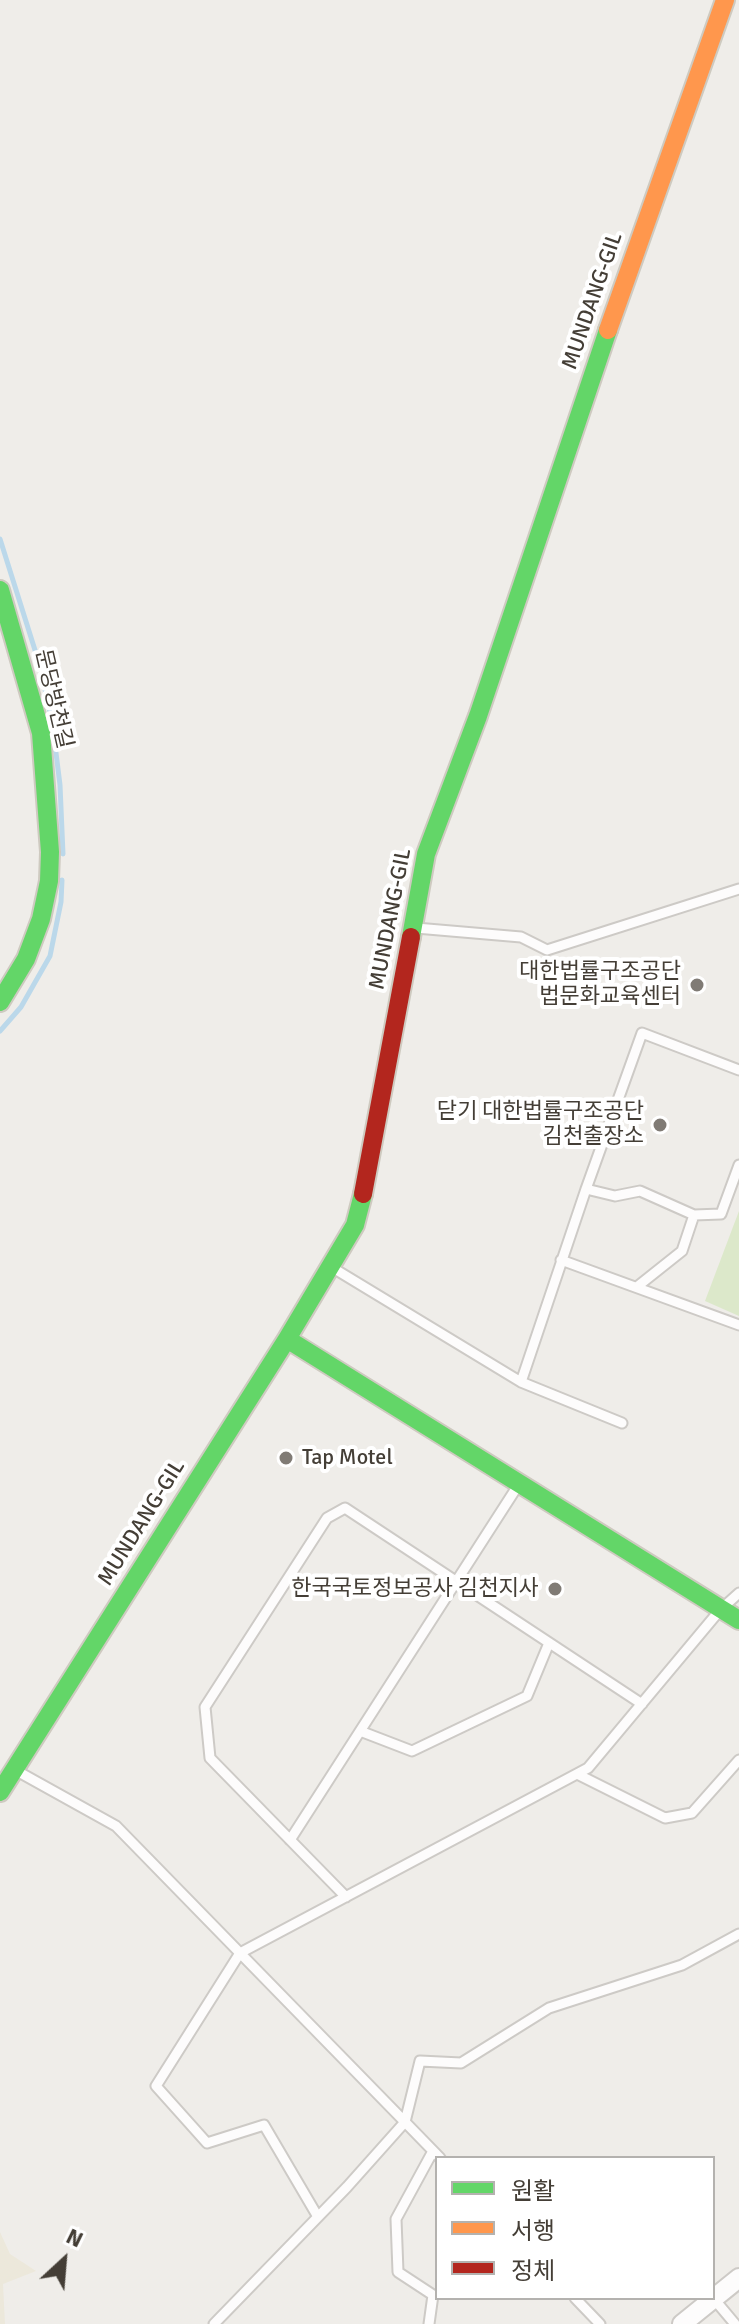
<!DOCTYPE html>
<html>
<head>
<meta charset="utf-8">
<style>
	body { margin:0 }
	#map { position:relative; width:739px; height:2324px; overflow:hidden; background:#efede9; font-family:Signika,"Noto Sans KR",sans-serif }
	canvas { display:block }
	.legend { position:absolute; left:435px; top:2156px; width:280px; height:144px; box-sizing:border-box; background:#fff; border:2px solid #b4b2af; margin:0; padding:10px 14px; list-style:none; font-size:24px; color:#443e36 }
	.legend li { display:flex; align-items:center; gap:16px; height:40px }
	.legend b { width:40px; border:2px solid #b4b2af }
	.north { position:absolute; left:24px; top:2220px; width:80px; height:80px; -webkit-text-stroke:6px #fff; paint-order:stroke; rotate:26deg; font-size:22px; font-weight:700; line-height:32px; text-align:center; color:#443e36 }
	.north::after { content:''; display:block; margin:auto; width:28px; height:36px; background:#443e36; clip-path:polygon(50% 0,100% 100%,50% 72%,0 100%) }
</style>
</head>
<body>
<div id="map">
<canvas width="739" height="2324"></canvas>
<ul class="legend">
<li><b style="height:10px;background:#63d668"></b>원활</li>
<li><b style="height:10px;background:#ff974d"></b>서행</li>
<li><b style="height:10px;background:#b3261e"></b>정체</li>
</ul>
<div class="north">N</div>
</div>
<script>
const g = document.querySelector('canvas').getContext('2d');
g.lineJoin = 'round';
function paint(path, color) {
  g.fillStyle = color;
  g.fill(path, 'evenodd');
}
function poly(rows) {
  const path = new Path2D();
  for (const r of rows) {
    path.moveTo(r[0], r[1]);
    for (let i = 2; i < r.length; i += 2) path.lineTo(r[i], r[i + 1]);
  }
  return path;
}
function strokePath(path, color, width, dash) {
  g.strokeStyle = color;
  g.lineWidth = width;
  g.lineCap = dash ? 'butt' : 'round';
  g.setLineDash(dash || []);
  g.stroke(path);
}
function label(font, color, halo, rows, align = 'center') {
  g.font = font + ' Signika,"Noto Sans KR",sans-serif';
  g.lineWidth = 8;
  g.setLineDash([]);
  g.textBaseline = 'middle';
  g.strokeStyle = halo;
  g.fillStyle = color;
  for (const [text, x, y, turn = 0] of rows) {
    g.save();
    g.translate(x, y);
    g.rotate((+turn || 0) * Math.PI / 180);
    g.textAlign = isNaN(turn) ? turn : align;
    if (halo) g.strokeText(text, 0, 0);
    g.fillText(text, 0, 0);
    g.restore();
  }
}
const education = poly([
	[0,2232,10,2254,36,2271,3,2284,5,2324,0,2324]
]);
const green = poly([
	[739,1211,739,1316,705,1301]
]);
const stream = poly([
	[0,539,40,666,52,721,60,785,63,854],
	[0,1031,21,1007,50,956,61,902,62,880]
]);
const lane = poly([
	[416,928,521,937,547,950,739,889],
	[586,1189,642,1033,739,1070],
	[694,1215,721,1214,739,1165],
	[561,1260,739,1325],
	[333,1268,521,1382,622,1423],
	[521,1382,586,1189,615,1196,640,1191,694,1215,682,1251,638,1286],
	[360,1731,412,1751,527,1696,549,1643],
	[17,1771,116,1826,405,2122,420,2061,461,2063,549,2008,682,1965,739,1934],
	[577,1774,665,1818,692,1813,739,1760],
	[290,1840,517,1487],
	[346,1897,210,1758,205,1707,327,1518,345,1508,642,1704],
	[318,2217,264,2125,207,2143,156,2086,240,1953,588,1768,720,1610,739,1593],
	[575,2298,600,2324],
	[714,2299,735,2324],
	[214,2324,347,2187,405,2122,440,2158],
	[429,2324,433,2295,398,2272,396,2219,433,2151]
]);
const street = poly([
	[682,2324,739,2278]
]);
const fast = poly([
	[0,590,41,733,50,852,49,881,41,919,26,959,0,1002],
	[411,937,426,854,478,716,608,330],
	[287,1339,739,1620],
	[0,1792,287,1339,355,1225,363,1194]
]);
const slow = poly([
	[608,330,725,0]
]);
const jam = poly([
	[363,1194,411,937]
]);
const markers = [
	[697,985,8,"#807b75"],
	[660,1125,8,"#807b75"],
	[286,1458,8,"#807b75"],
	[555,1589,8,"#807b75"]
];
const streetNames = [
	["MUNDANG-GIL",593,301,-71],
	["문당방천길",53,699,77],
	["MUNDANG-GIL",391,919,-79],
	["MUNDANG-GIL",142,1523,-58]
];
const poiNames = [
	["대한법률구조공단",681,972],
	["법문화교육센터",681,997],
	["닫기 대한법률구조공단",644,1112],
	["김천출장소",644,1137],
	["Tap Motel",302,1458,"left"],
	["한국국토정보공사 김천지사",539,1589]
];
paint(education, '#ece8db');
paint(green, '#dce8ca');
strokePath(stream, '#bbd8ea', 5);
strokePath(lane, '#cdcac6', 13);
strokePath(street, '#cdcac6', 22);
strokePath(fast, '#cecac0', 22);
strokePath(slow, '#cecac0', 22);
strokePath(jam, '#cecac0', 22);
strokePath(lane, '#fdfcfc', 9);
strokePath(street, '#fdfcfc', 18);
strokePath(fast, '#63d668', 18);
strokePath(slow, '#ff974d', 18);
strokePath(jam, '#b3261e', 18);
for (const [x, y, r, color] of markers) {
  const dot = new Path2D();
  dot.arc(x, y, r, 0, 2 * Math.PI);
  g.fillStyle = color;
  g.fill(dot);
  strokePath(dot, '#fff', 3);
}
label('22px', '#443e36', '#fff', streetNames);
label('22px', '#443e36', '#fff', poiNames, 'right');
</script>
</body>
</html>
